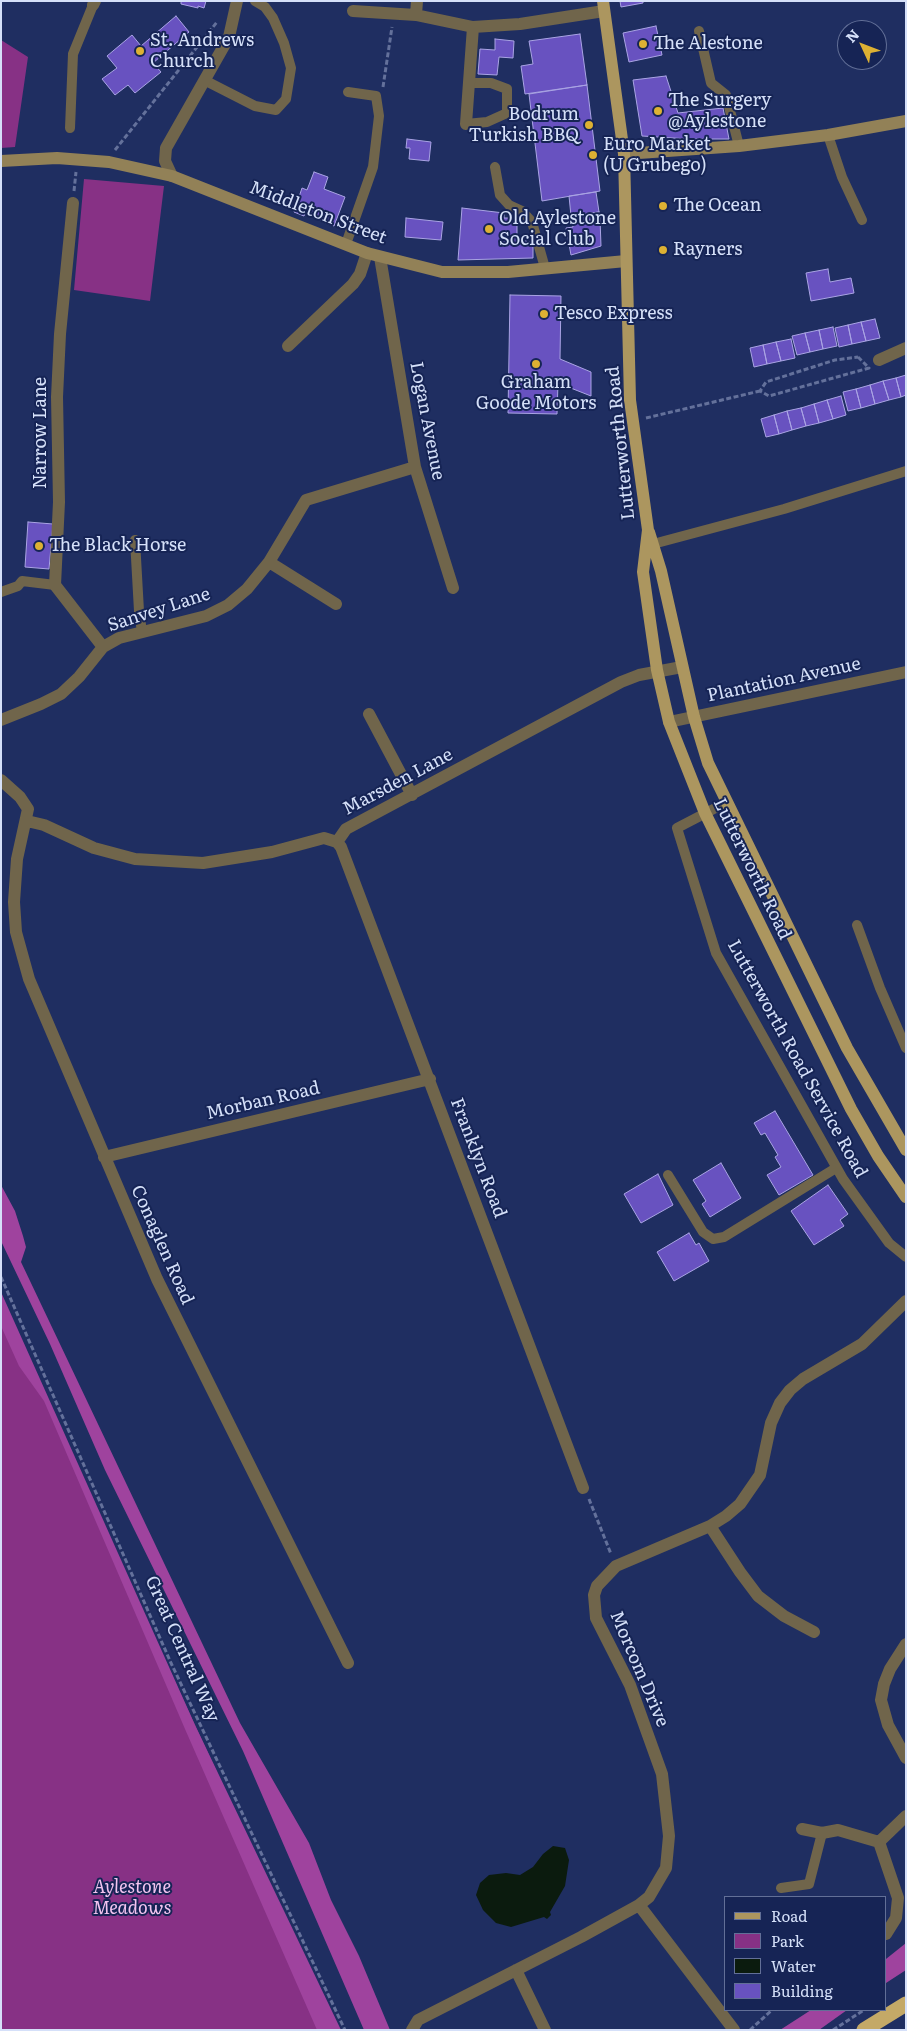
<!DOCTYPE html>
<html>
<head>
<meta charset="utf-8">
<style>
	body { margin:0 }
	#map { position:relative; width:907px; height:2031px; overflow:hidden; background:#1f2e61; font-family:Literata,serif }
	canvas { display:block }
	.frame { position:absolute; inset:0; border:2px solid #d5e0f9; pointer-events:none }
	.legend { position:absolute; left:724px; top:1896px; width:162px; height:115px; box-sizing:border-box; background:#162455; border:1px solid #626f97; margin:0; padding:6px 9px; list-style:none; font-size:15px; color:#d5e0f9 }
	.legend li { display:flex; align-items:center; gap:10px; height:25px }
	.legend b { width:25px; border:1px solid #626f97 }
	.north { position:absolute; left:837px; top:20px; width:50px; height:50px; box-sizing:border-box; background:#162455; border:1px solid #626f97; border-radius:50%; rotate:313deg; font-size:14px; font-weight:700; line-height:20px; text-align:center; color:#d5e0f9 }
	.north::after { content:''; display:block; margin:auto; width:18px; height:22px; background:#ddb133; clip-path:polygon(50% 0,100% 100%,50% 72%,0 100%) }
</style>
</head>
<body>
<div id="map">
<canvas width="907" height="2031"></canvas>
<div class="frame"></div>
<ul class="legend">
<li><b style="height:6px;background:#ac965f"></b>Road</li>
<li><b style="height:14px;background:#873185"></b>Park</li>
<li><b style="height:14px;background:#0b1b0e"></b>Water</li>
<li><b style="height:14px;background:#6852c0"></b>Building</li>
</ul>
<div class="north">N</div>
</div>
<script>
const g = document.querySelector('canvas').getContext('2d');
g.lineJoin = 'round';
function paint(path, color) {
  g.fillStyle = color;
  g.fill(path, 'evenodd');
}
function poly(rows) {
  const path = new Path2D();
  for (const r of rows) {
    path.moveTo(r[0], r[1]);
    for (let i = 2; i < r.length; i += 2) path.lineTo(r[i], r[i + 1]);
  }
  return path;
}
function strokePath(path, color, width, dash) {
  g.strokeStyle = color;
  g.lineWidth = width;
  g.lineCap = dash ? 'butt' : 'round';
  g.setLineDash(dash || []);
  g.stroke(path);
}
function label(font, color, halo, rows, align = 'center') {
  g.font = font + ' Literata,serif';
  g.lineWidth = 4;
  g.setLineDash([]);
  g.textBaseline = 'middle';
  g.strokeStyle = halo;
  g.fillStyle = color;
  for (const [text, x, y, turn = 0] of rows) {
    g.save();
    g.translate(x, y);
    g.rotate((+turn || 0) * Math.PI / 180);
    g.textAlign = isNaN(turn) ? turn : align;
    if (halo) g.strokeText(text, 0, 0);
    g.fillText(text, 0, 0);
    g.restore();
  }
}
const green = poly([
	[1,40,28,57,15,147,1,148],
	[84,179,164,186,150,301,74,290],
	[1,1304,195,1725,337,2030,1,2030]
]);
const forest = poly([
	[1,1185,15,1211,23,1236,26,1247,21,1262,240,1723,309,1843,331,1900,359,1956,390,2030,364,2030,243,1751,105,1470,50,1344,1,1241],
	[1,1292,195,1725,341,2030,317,2030,185,1729,44,1401,19,1366,1,1326],
	[906,1943,906,1970,886,1983,886,1959],
	[811,2010,847,2010,819,2030,780,2030]
]);
const water = poly([
	[553,1846,565,1848,569,1860,565,1886,550,1912,551,1915,547,1919,544,1917,511,1927,496,1923,483,1910,476,1895,480,1883,489,1875,506,1873,520,1875,533,1867,543,1854]
]);
const building = poly([
	[181,1,206,1,204,8,198,6,198,8,181,4,181,1],
	[620,1,643,1,643,3,621,7,620,1],
	[176,16,189,32,153,63,161,72,135,93,128,85,115,95,102,79,117,68,107,56,132,35,141,46,176,16],
	[656,26,662,55,629,62,623,33,656,26],
	[580,34,587,85,525,94,521,66,533,64,529,41,580,34],
	[495,39,514,41,513,58,499,57,497,75,478,74,480,49,495,50,495,39],
	[666,76,678,113,723,108,729,139,689,139,642,136,633,80,666,76],
	[587,85,600,191,542,201,529,94,587,85],
	[407,139,431,142,429,161,409,159,410,148,406,148,407,139],
	[314,172,328,177,324,189,345,197,334,226,321,221,322,217,306,211,304,216,294,212,302,188,307,190,314,172],
	[596,192,599,212,571,216,569,196,596,192],
	[462,208,504,213,504,218,517,218,517,240,533,242,533,258,458,260,462,208],
	[599,212,600,219,572,222,571,216,599,212],
	[406,218,443,222,441,240,405,237,406,218],
	[600,219,601,246,571,255,566,228,573,227,572,222,600,219],
	[828,269,830,282,851,278,854,293,811,301,806,273,828,269],
	[510,295,561,296,560,359,591,372,591,396,558,383,557,414,508,413,510,295],
	[875,319,880,338,866,341,861,322,875,319],
	[861,322,866,341,852,344,848,325,861,322],
	[848,325,852,344,839,347,835,328,848,325],
	[833,327,837,346,823,349,819,330,833,327],
	[819,330,823,349,810,352,805,333,819,330],
	[805,333,810,352,797,355,792,336,805,333],
	[791,339,795,358,781,361,776,342,791,339],
	[776,342,781,361,767,364,763,345,776,342],
	[763,345,767,364,754,367,750,348,763,345],
	[906,375,906,395,901,397,896,378,906,375],
	[896,378,901,397,889,400,883,381,896,378],
	[883,381,889,400,875,404,870,385,883,381],
	[870,385,875,404,861,408,856,389,870,385],
	[856,389,861,408,848,411,843,392,856,389],
	[841,396,846,415,833,419,827,400,841,396],
	[827,400,833,419,819,423,814,404,827,400],
	[814,404,819,423,806,426,801,408,814,404],
	[801,408,806,426,792,430,787,411,801,408],
	[787,411,792,430,779,434,774,415,787,411],
	[774,415,779,434,766,437,761,419,774,415],
	[28,522,53,524,49,569,25,567,28,522],
	[775,1111,813,1175,779,1195,767,1175,781,1167,775,1157,778,1155,765,1133,761,1135,754,1123,775,1111],
	[721,1163,741,1198,710,1217,702,1204,706,1201,693,1180,721,1163],
	[658,1174,673,1205,641,1223,624,1194,658,1174],
	[828,1185,848,1214,840,1220,844,1226,814,1245,791,1211,828,1185],
	[689,1233,696,1245,699,1243,709,1261,674,1281,657,1252,689,1233]
]);
const path = poly([
	[383,87,392,27],
	[115,150,217,22],
	[74,191,76,172],
	[858,357,869,368,769,396,760,391,766,382,835,360,858,357],
	[646,418,760,391],
	[1,1277,171,1663,345,2030],
	[589,1499,611,1554],
	[750,2030,772,2010],
	[833,2030,864,2010]
]);
const lane = poly([
	[699,31,711,83,726,95,739,146],
	[206,81,255,106,276,110,286,99,291,68,284,43,273,18,265,7,255,1],
	[466,124,487,122,507,113,507,89,491,83,469,83],
	[70,128,73,54,93,5],
	[828,135,842,177,862,220],
	[495,167,500,195,509,205,522,211,532,222,545,268],
	[346,244,373,167,379,116,376,96,348,92],
	[135,540,139,611,142,632],
	[653,544,784,509,906,471],
	[1,592,18,586,22,581,55,585],
	[727,802,677,828,716,953,843,1179,889,1243,906,1257],
	[857,925,880,988,906,1048],
	[668,1175,703,1232,713,1239,724,1237,836,1168],
	[781,1888,809,1884,822,1833]
]);
const street = poly([
	[93,5,95,1],
	[353,11,416,15,473,27,520,24,604,11],
	[416,15,417,1],
	[466,124,473,27],
	[172,176,165,161,166,148,229,37,237,1],
	[73,203,60,334,57,397,59,502,55,585,103,647],
	[380,257,415,467,453,588],
	[288,346,353,284,360,274,367,253],
	[879,360,906,348],
	[269,562,336,604],
	[369,714,412,795],
	[1,720,41,704,61,694,79,677,103,647,119,638,206,616,228,605,247,589,269,562,306,500,415,467],
	[669,722,906,672],
	[1,780,20,797,28,809,17,859,14,902,16,932,29,979,157,1279,348,1663],
	[27,821,44,825,94,848,135,859,203,863,272,852,324,838,337,842,346,829,621,682,639,675,682,667],
	[337,842,341,847,583,1488],
	[104,1157,430,1079],
	[710,1526,740,1572,758,1596,784,1616,814,1632],
	[906,1644,890,1669,884,1684,881,1700,888,1725,906,1758],
	[802,1829,822,1833,838,1830,879,1842,906,1816],
	[879,1842,898,1898,896,1918,886,1934],
	[639,1905,734,2030],
	[516,1970,545,2030],
	[412,2030,418,2020,581,1937,639,1905,649,1897,666,1868,669,1836,662,1774,630,1685,596,1618,594,1595,597,1586,616,1566,710,1526,726,1516,740,1504,760,1475,771,1423,780,1403,790,1390,803,1379,862,1344,906,1301]
]);
const secondary = poly([
	[624,154,739,146,828,135,906,121],
	[1,161,57,158,109,162,172,176,367,253,442,272,508,272,626,261]
]);
const primary = poly([
	[603,1,624,154,630,400,648,530,643,572,657,670,669,722,705,813,851,1109,878,1156,906,1197],
	[649,532,661,571,694,717,708,763,847,1048,906,1150]
]);
const highway = poly([
	[864,2030,906,2004]
]);
const markers = [
	[643,44,5,"#ddb133"],
	[140,51,5,"#ddb133"],
	[658,111,5,"#ddb133"],
	[589,125,5,"#ddb133"],
	[593,155,5,"#ddb133"],
	[663,206,5,"#ddb133"],
	[489,229,5,"#ddb133"],
	[663,250,5,"#ddb133"],
	[544,314,5,"#ddb133"],
	[536,364,5,"#ddb133"],
	[39,546,5,"#ddb133"]
];
const poiNames = [
	["St. Andrews",150,41],
	["Church",150,62],
	["The Alestone",653,44],
	["The Surgery",668,101],
	["@Aylestone",668,122],
	["Bodrum",579,115,"right"],
	["Turkish BBQ",579,136,"right"],
	["Euro Market",603,145],
	["(U Grubego)",603,166],
	["The Ocean",673,206],
	["Old Aylestone",499,219],
	["Social Club",499,240],
	["Rayners",673,250],
	["Tesco Express",554,314],
	["Graham",536,383,"center"],
	["Goode Motors",536,404,"center"],
	["The Black Horse",49,546]
];
const streetNames = [
	["Middleton Street",318,213,21],
	["Logan Avenue",427,421,79],
	["Narrow Lane",41,433,-90],
	["Lutterworth Road",621,443,-96],
	["Sanvey Lane",159,610,-18],
	["Plantation Avenue",784,680,-12],
	["Marsden Lane",398,782,-28],
	["Lutterworth Road",752,869,64],
	["Lutterworth Road Service Road",797,1059,61],
	["Morban Road",263,1101,-13],
	["Franklyn Road",478,1158,69],
	["Conaglen Road",162,1245,66],
	["Great Central Way",182,1649,66],
	["Morcom Drive",639,1669,67]
];
const parkNames = [
	["Aylestone",132,1888],
	["Meadows",132,1909]
];
paint(green, '#873185');
paint(forest, '#9f439e');
paint(water, '#0b1b0e');
paint(building, '#6852c0');
strokePath(building, '#aaa4e4', 1);
strokePath(path, '#64719b', 3, [5, 2.5]);
strokePath(lane, '#70654b', 10);
strokePath(street, '#70654b', 12);
strokePath(secondary, '#928157', 12);
strokePath(primary, '#ac965f', 12);
strokePath(highway, '#c4a967', 15);
for (const [x, y, r, color] of markers) {
  const dot = new Path2D();
  dot.arc(x, y, r, 0, 2 * Math.PI);
  g.fillStyle = color;
  g.fill(dot);
  strokePath(dot, '#162455', 2);
}
label('18px', '#d5e0f9', '#162455', poiNames, 'left');
label('18px', '#d5e0f9', '#162455', streetNames);
label('italic 18px', '#f3c4f0', '#162455', parkNames);
</script>
</body>
</html>
